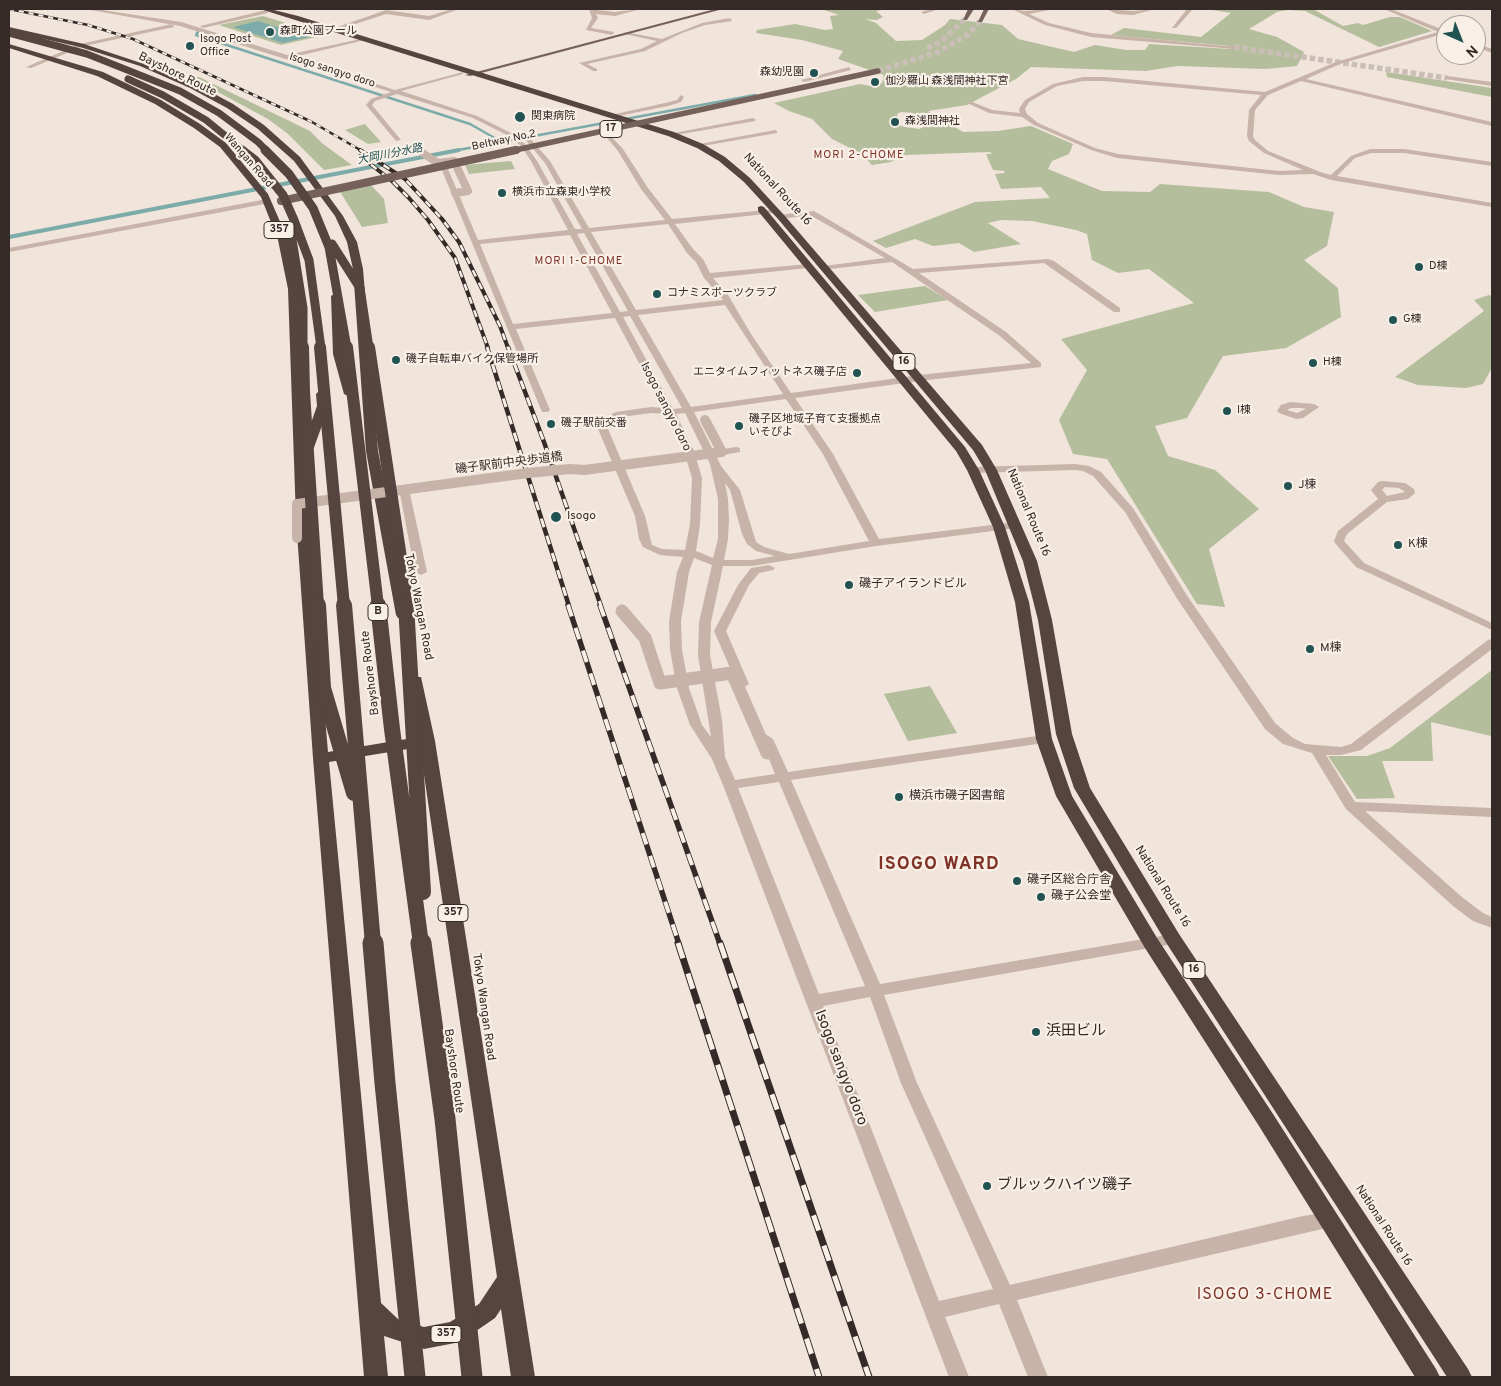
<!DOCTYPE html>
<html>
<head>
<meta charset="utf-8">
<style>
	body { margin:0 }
	#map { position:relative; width:1501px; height:1386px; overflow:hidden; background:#f0e4db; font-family:Overpass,sans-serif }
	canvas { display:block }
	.frame { position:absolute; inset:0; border:10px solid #342a28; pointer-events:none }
	.north { position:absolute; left:1436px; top:15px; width:50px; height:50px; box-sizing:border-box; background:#f8efe7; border:1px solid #aaa09b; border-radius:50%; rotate:136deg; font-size:14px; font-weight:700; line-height:20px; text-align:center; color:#342a28 }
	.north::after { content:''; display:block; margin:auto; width:18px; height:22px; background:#205352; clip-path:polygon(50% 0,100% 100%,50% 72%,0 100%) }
</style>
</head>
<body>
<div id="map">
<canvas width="1501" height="1386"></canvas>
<div class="frame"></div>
<div class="north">N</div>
</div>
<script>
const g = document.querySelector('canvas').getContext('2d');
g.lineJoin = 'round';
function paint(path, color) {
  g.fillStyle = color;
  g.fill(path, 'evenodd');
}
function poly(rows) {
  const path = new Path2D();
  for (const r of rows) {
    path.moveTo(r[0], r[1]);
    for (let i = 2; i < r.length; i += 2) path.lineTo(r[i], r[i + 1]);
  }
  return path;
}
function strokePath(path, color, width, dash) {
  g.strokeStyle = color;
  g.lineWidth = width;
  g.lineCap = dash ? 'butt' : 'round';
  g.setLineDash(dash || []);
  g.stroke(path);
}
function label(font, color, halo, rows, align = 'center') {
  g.font = font + ' Overpass,"Noto Sans JP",sans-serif';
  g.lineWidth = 4.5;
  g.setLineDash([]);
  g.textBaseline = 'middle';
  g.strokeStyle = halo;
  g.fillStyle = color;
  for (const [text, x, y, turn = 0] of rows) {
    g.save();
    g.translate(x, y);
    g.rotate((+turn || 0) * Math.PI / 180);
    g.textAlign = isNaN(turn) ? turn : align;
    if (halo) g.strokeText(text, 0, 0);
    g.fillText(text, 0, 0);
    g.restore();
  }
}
const green = poly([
	[800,9,886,9,876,11,883,17,877,20,865,19,876,23,896,41,922,40,945,25,950,19,1002,25,1018,39,1074,52,1095,45,1126,50,1145,50,1149,44,1230,49,1230,46,1111,35,1124,28,1201,37,1231,13,1206,9,1313,9,1343,26,1358,23,1363,25,1390,17,1400,17,1432,31,1379,47,1305,11,1288,10,1277,12,1249,29,1277,37,1304,52,1297,66,1266,69,1177,66,1146,71,1031,67,1016,79,967,105,928,111,963,132,998,131,1031,126,1073,144,1069,154,1052,161,1048,169,1102,191,1150,192,1160,184,1269,192,1304,207,1334,212,1327,246,1304,260,1338,288,1341,317,1286,348,1223,356,1187,418,1155,426,1168,456,1215,470,1259,509,1209,549,1225,607,1197,604,1107,459,1073,454,1059,420,1087,370,1061,339,1194,303,1149,269,1118,273,1092,260,1087,234,1076,230,1032,221,1001,220,988,223,1021,244,974,252,959,243,933,246,915,239,886,248,873,241,975,202,1050,198,1041,187,1001,189,995,174,1004,173,1005,171,993,170,986,154,992,154,990,152,905,155,891,162,872,165,862,154,832,139,812,119,789,111,774,103,860,84,870,86,882,83,884,75,838,59,843,51,802,40,756,33,757,30,795,24,825,30,833,29,830,16,839,15,824,10],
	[901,112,913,113,916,117,929,125,919,129,900,126,897,114],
	[263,16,325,35,281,45,219,25],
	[1386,72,1492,88,1492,97,1387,77],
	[199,77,310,131,323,144,352,165,324,170,288,134,268,119,192,78],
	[365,124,381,142,368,144,345,130],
	[511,161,515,169,469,174,465,165],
	[370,184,384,199,388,223,362,227,339,190],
	[925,286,948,300,875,312,858,295],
	[1489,295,1492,296,1492,368,1483,384,1466,388,1418,385,1395,377,1484,311,1474,300],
	[1492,670,1491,736,1431,722,1433,761,1382,761,1395,798,1357,799,1328,756,1367,756,1390,748],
	[930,686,957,733,908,741,884,694]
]);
const water = poly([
	[258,21,309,37,283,43,233,27]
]);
const streamFar1 = poly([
	[199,30,196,35,470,124,500,141],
	[453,151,755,95]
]);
const stream = poly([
	[9,237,459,150]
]);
const minorTunnel = poly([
	[1234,47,1447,78]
]);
const majorTunnel = poly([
	[927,48,941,42,965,19],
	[878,71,938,52,969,34,980,21]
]);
const minor = poly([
	[85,9,96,9,181,22,287,55,365,38,365,40,294,57,395,90,463,72,463,74,401,91,477,116,513,134,525,144,537,161,575,229,582,229,545,163,524,138,524,136,528,136,550,161,589,228,665,220,641,189,618,151,603,133,606,131,623,149,648,188,672,219,777,209,778,211,774,213,675,224,693,249,703,259,710,273,808,264,812,266,808,268,713,278,728,295,751,334,791,393,919,375,1031,363,1000,336,892,262,821,270,820,268,824,266,885,258,810,215,781,219,777,217,778,215,814,211,913,269,1048,259,1054,261,1120,308,1120,312,1114,312,1044,263,919,273,1006,332,1041,363,1041,367,919,381,795,398,833,454,879,539,1016,522,1021,525,1016,528,876,546,752,566,723,566,711,622,710,655,722,720,725,757,735,780,775,774,761,739,767,735,773,739,788,772,1044,735,1049,736,1050,739,1049,742,1044,743,791,780,880,984,1173,934,1178,935,1181,939,1178,943,1173,944,884,995,917,1083,1010,1285,1303,1216,1329,1212,1335,1214,1338,1220,1335,1226,1017,1300,1048,1377,1028,1377,999,1304,945,1317,969,1377,949,1377,723,785,712,759,690,725,677,688,670,650,669,621,677,572,683,557,660,555,643,547,639,539,635,516,598,429,600,420,616,412,651,407,663,408,615,318,516,329,550,410,548,412,542,412,441,168,458,162,461,164,448,169,478,240,568,230,531,161,521,146,509,136,473,118,397,94,375,101,372,105,401,140,396,141,366,105,371,99,391,92,180,26,85,9],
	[668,224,687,253,696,262,704,278,723,300,636,310,591,232,668,224],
	[584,233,628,311,620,312,577,234,584,233],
	[570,235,612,313,513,324,480,244,570,235],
	[725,305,783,394,691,407,638,315,725,305],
	[630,316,682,408,673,409,623,317,630,316],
	[786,399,823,454,869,541,789,554,764,547,756,542,740,490,721,466,694,412,786,399],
	[651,413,666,414,684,451,692,478,690,524,685,550,662,549,652,545,645,516,608,429,608,423,611,420,621,417,651,413],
	[685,413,710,464,718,499,718,539,713,558,696,551,700,524,702,478,694,451,676,414,685,413],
	[725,483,730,490,742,534,747,544,756,551,775,556,752,560,724,560,728,539,729,519,728,499,725,483],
	[694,558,712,565,699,622,698,655,711,737,702,725,689,688,682,650,681,621,689,572,694,558],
	[779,782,865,986,819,994,738,788,779,782],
	[870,997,901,1083,993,1289,939,1301,823,1006,870,997],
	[452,9,459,9,429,20,386,14,331,32,326,31,386,10,429,16,452,9],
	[589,9,615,12,641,9,615,16,596,14,598,18,591,28,614,32,612,35,586,30,592,18,589,9],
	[931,9,939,9,924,14,921,12,931,9],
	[1012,9,1024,11,1053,9,1029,14,1049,23,1091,33,1237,47,1234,49,1091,37,1045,25,1012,9],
	[1106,9,1133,11,1155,9,1133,15,1117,14,1106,9],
	[1187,9,1193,9,1176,28,1172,28,1187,9],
	[1384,9,1391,9,1446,31,1446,33,1340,64,1306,79,1492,122,1492,126,1301,81,1268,95,1255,110,1253,136,1255,140,1268,151,1323,173,1331,175,1351,156,1370,149,1404,149,1492,162,1492,166,1404,153,1371,153,1355,158,1337,176,1492,203,1492,207,1331,180,1313,174,1279,175,1117,158,1091,150,1034,125,1022,117,989,113,965,102,970,101,992,110,1020,113,1019,109,1025,100,1053,84,1083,77,1104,77,1265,92,1336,62,1438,32,1384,9],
	[1083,81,1104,81,1261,95,1249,110,1247,136,1249,141,1264,153,1303,170,1279,171,1118,154,1095,148,1038,123,1027,114,1025,109,1029,102,1057,86,1083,81],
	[266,10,268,13,203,28,200,26,266,10],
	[730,18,732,21,705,25,682,33,645,51,587,64,597,69,597,71,593,71,579,63,641,49,657,41,625,34,625,32,662,39,702,23,730,18],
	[172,24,174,27,84,46,31,68,26,67,80,44,172,24],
	[1476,43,1492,49,1492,53,1476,47,1476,43],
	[849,67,851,70,804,82,801,80,849,67],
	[1447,76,1492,82,1492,86,1445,79,1447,76],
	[681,95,684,97,681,102,668,106,614,117,611,115,665,103,677,100,681,95],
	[753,118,756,120,755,121,671,136,668,134,753,118],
	[775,130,777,131,777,133,697,147,694,145,775,130],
	[267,199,271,201,270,203,9,252,9,248,267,199],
	[1290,402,1314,404,1319,407,1303,418,1296,419,1279,413,1277,411,1281,405,1290,402],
	[1291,408,1301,408,1306,409,1297,413,1287,410,1291,408],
	[736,447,740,448,740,452,722,455,717,452,718,450,736,447],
	[1075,464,1089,466,1101,472,1133,508,1188,597,1275,723,1293,738,1305,744,1341,747,1351,744,1488,640,1492,639,1492,649,1361,750,1341,755,1326,755,1355,802,1492,808,1492,817,1365,811,1463,898,1483,913,1492,917,1492,928,1473,921,1453,906,1346,809,1312,753,1283,744,1265,729,1176,597,1125,512,1093,476,1083,471,1075,470,973,473,968,470,973,467,1075,464],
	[1382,481,1405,483,1414,489,1415,493,1408,499,1387,502,1347,534,1344,541,1364,563,1492,623,1492,630,1356,567,1335,543,1334,541,1338,531,1378,499,1371,490,1378,482,1382,481],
	[1385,487,1399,488,1405,492,1387,496,1382,490,1385,487],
	[404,486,409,489,427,572,421,575,415,572,399,489,404,486],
	[769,565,775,568,773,570,759,573,749,585,726,631,749,684,743,688,737,684,714,631,738,585,751,568,769,565]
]);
const major = poly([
	[715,9,723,9,470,76,465,75,715,9],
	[968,9,974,9,967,20,963,20,968,9],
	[984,9,989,9,982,22,978,22,984,9]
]);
const highway = poly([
	[260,9,270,9,298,16,674,132,703,144,725,157,750,178,784,215,982,445,997,470,1037,561,1052,620,1072,734,1090,788,1179,934,1468,1369,1472,1377,1447,1377,1167,944,1074,788,1056,734,1038,620,1023,561,985,470,973,450,778,219,744,182,719,161,697,148,668,136,260,9],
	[9,27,84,44,144,64,196,84,233,104,264,125,300,157,343,216,357,242,363,269,378,451,410,615,408,618,398,618,396,615,366,451,353,269,347,242,335,216,294,161,258,129,227,108,190,88,140,66,80,47,9,31,9,27],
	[9,44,103,72,161,100,200,124,226,143,268,194,288,240,298,289,305,440,317,406,316,394,318,392,326,392,329,406,312,453,306,456,308,519,328,752,419,737,409,680,411,677,421,677,435,741,535,1377,511,1377,501,1309,495,1318,463,1340,455,1343,424,1349,384,1336,388,1377,364,1377,313,758,296,519,288,289,278,240,261,197,220,147,194,128,155,104,97,76,9,48,9,44],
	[420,747,497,1277,479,1304,450,1322,424,1327,399,1320,381,1303,329,762,420,747],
	[761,206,764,207,965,447,979,470,1005,527,1029,602,1052,739,1072,796,1157,938,1273,1114,1436,1369,1440,1377,1415,1377,1259,1126,1145,948,1056,796,1036,739,1015,602,993,527,967,470,956,451,758,211,758,207,761,206],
	[336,293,341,296,343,354,356,394,350,397,344,394,333,354,331,296,336,293]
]);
const railFar4 = poly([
	[9,9,88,25,133,39,312,122,362,151]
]);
const railFar3 = poly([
	[360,150,405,179,442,219,459,242,500,326,508,348],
	[360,156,392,181,409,198,428,220,455,258,488,348]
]);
const railFar2 = poly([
	[487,347,569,606],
	[508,347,544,442,601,606]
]);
const railFar1 = poly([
	[568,605,679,944],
	[600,605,720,944]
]);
const rail = poly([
	[678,943,819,1377],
	[720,943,869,1377]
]);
const minorBridgeFar2 = poly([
	[421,152,438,163,454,161,468,191,455,193]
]);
const minorBridgeFar1 = poly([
	[297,538,297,504,528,473,570,469,584,470,722,452,705,420]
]);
const minorBridge = poly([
	[622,611,645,638,660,683,732,673,767,753]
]);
const majorBridgeFar1 = poly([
	[511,151,878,71]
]);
const majorBridge = poly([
	[281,201,516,150]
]);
const highwayBridgeFar4 = poly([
	[9,33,87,54,180,91,219,113,258,142,267,151],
	[128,79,163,95,206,120,244,151]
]);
const highwayBridgeFar3 = poly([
	[242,150,255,160,283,195,294,220,309,260,321,348],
	[265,150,289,174,313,208,329,247,347,348],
	[290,227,303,308,303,348],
	[332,244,360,288,369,348]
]);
const highwayBridgeFar2 = poly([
	[303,347,304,392,318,606],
	[320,347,344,606],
	[347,347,378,606],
	[369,347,405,584,406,606]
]);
const highwayBridgeFar1 = poly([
	[318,605,323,688,354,793],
	[344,605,373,944],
	[378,605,392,729,421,944],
	[406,605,423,892]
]);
const highwayBridge = poly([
	[373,943,385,1083,415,1377],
	[421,943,445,1119,472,1377]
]);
const markers = [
	[270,32,5,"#205352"],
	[190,46,5,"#205352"],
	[814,73,5,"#205352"],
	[875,82,5,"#205352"],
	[520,117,6,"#205352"],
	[895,122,5,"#205352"],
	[502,193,5,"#205352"],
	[1419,267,5,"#205352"],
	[657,294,5,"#205352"],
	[1393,320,5,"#205352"],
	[396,360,5,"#205352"],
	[1313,363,5,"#205352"],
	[857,373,5,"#205352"],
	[1227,411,5,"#205352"],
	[551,424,5,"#205352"],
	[739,426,5,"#205352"],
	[1288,486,5,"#205352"],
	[556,517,6,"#205352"],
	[1398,545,5,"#205352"],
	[849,585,5,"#205352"],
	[1310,649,5,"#205352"],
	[899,797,5,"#205352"],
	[1017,881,5,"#205352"],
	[1041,897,5,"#205352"],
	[1036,1032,5,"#205352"],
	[987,1186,5,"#205352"]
];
const farPoinames = [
	["森町公園プール",280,32],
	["Isogo Post",200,40],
	["Office",200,53],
	["森幼児園",804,73,"right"],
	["伽沙羅山 森浅間神社下宮",885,82],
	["関東病院",531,117],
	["森浅間神社",905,122],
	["横浜市立森東小学校",512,193],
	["D棟",1429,267],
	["コナミスポーツクラブ",667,294],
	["G棟",1403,320],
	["磯子自転車バイク保管場所",406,360],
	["H棟",1323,363],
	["エニタイムフィットネス磯子店",847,373,"right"],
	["I棟",1237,411],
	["磯子区地域子育て支援拠点",749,420],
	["いそぴよ",749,433],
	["磯子駅前交番",561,424]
];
const farStreetnames = [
	["Isogo sangyo doro",332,71,18],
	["Beltway No.2",504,141,-12],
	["Wangan Road",248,161,49]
];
const shields = [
	[611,129,22],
	[279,230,30],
	[904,362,22],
	[378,612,20],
	[453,913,30],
	[1194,970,22],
	[446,1334,30]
];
const shieldNames = [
	["17",611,129],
	["357",279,230],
	["16",904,362],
	["B",378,612],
	["357",453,913],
	["16",1194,970],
	["357",446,1334]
];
const farWaternames = [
	["大岡川分水路",390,155,-11]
];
const farNeighbourhoodnames = [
	["MORI 2-CHOME",859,156],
	["MORI 1-CHOME",579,262]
];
const streetNames = [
	["Bayshore Route",177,75,26],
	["National Route 16",777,190,47],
	["Isogo sangyo doro",665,407,63],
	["磯子駅前中央歩道橋",509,464,-7],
	["National Route 16",1028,513,67],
	["Tokyo Wangan Road",418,607,79],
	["Bayshore Route",371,673,-97],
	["National Route 16",1162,887,58],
	["Tokyo Wangan Road",483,1007,82],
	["Bayshore Route",453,1071,82],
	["National Route 16",1383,1226,57]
];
const poiNames = [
	["J棟",1298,486],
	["Isogo",567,517],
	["K棟",1408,545],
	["磯子アイランドビル",859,585],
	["M棟",1320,649],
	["横浜市磯子図書館",909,797],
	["磯子区総合庁舎",1027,881],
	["磯子公会堂",1051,897]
];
const nearPoinames = [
	["浜田ビル",1046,1032],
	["ブルックハイツ磯子",997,1186]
];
const nearStreetnames = [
	["Isogo sangyo doro",840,1068,69]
];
const nearNeighbourhoodnames = [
	["ISOGO 3-CHOME",1265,1296]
];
const districtNames = [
	["ISOGO WARD",939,865]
];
paint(green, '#b5be9c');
paint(water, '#7caba9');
strokePath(streamFar1, '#7caba9', 2.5);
strokePath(stream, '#7caba9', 4);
strokePath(minorTunnel, '#cabfb7', 5.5, [5.5, 3]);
strokePath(majorTunnel, '#cabfb7', 5.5, [5.5, 3]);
paint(minor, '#c7b3a8');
paint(major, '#75605a');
paint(highway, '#55443f');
strokePath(railFar4, '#342a28', 2.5);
strokePath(railFar3, '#342a28', 4);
strokePath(railFar2, '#342a28', 4.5);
strokePath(railFar1, '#342a28', 5.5);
strokePath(rail, '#342a28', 7);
strokePath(railFar4, '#f8efe7', 2, [5]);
strokePath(railFar3, '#f8efe7', 2.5, [7]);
strokePath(railFar2, '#f8efe7', 3, [9]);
strokePath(railFar1, '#f8efe7', 4, [12]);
strokePath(rail, '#f8efe7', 5, [16]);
strokePath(minorBridgeFar2, '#c7b3a8', 8);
strokePath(minorBridgeFar1, '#c7b3a8', 10);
strokePath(minorBridge, '#c7b3a8', 13);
strokePath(majorBridgeFar1, '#75605a', 5.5);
strokePath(majorBridge, '#75605a', 8);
strokePath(highwayBridgeFar4, '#55443f', 7);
strokePath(highwayBridgeFar3, '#55443f', 9);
strokePath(highwayBridgeFar2, '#55443f', 12);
strokePath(highwayBridgeFar1, '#55443f', 16);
strokePath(highwayBridge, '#55443f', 21);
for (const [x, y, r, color] of markers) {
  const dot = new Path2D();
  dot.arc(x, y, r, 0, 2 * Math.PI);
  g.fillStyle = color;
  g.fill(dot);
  strokePath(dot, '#f8efe7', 2);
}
label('11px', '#342a28', '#f8efe7', farPoinames, 'left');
label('11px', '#342a28', '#f8efe7', farStreetnames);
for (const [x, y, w] of shields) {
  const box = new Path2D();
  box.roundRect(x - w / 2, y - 8.5, w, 17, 4);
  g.fillStyle = '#f8efe7';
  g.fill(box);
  strokePath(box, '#342a28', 1);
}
label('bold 11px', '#342a28', null, shieldNames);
label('italic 11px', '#205352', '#f8efe7', farWaternames);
g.letterSpacing = '1px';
label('11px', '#7e3326', '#f8efe7', farNeighbourhoodnames);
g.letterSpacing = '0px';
label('12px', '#342a28', '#f8efe7', streetNames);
label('12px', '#342a28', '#f8efe7', poiNames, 'left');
label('15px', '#342a28', '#f8efe7', nearPoinames, 'left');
label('15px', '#342a28', '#f8efe7', nearStreetnames);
g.letterSpacing = '1px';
label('16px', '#7e3326', '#f8efe7', nearNeighbourhoodnames);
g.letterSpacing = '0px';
g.letterSpacing = '1px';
label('bold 18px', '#7e3326', '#f8efe7', districtNames);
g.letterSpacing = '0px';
</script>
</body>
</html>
